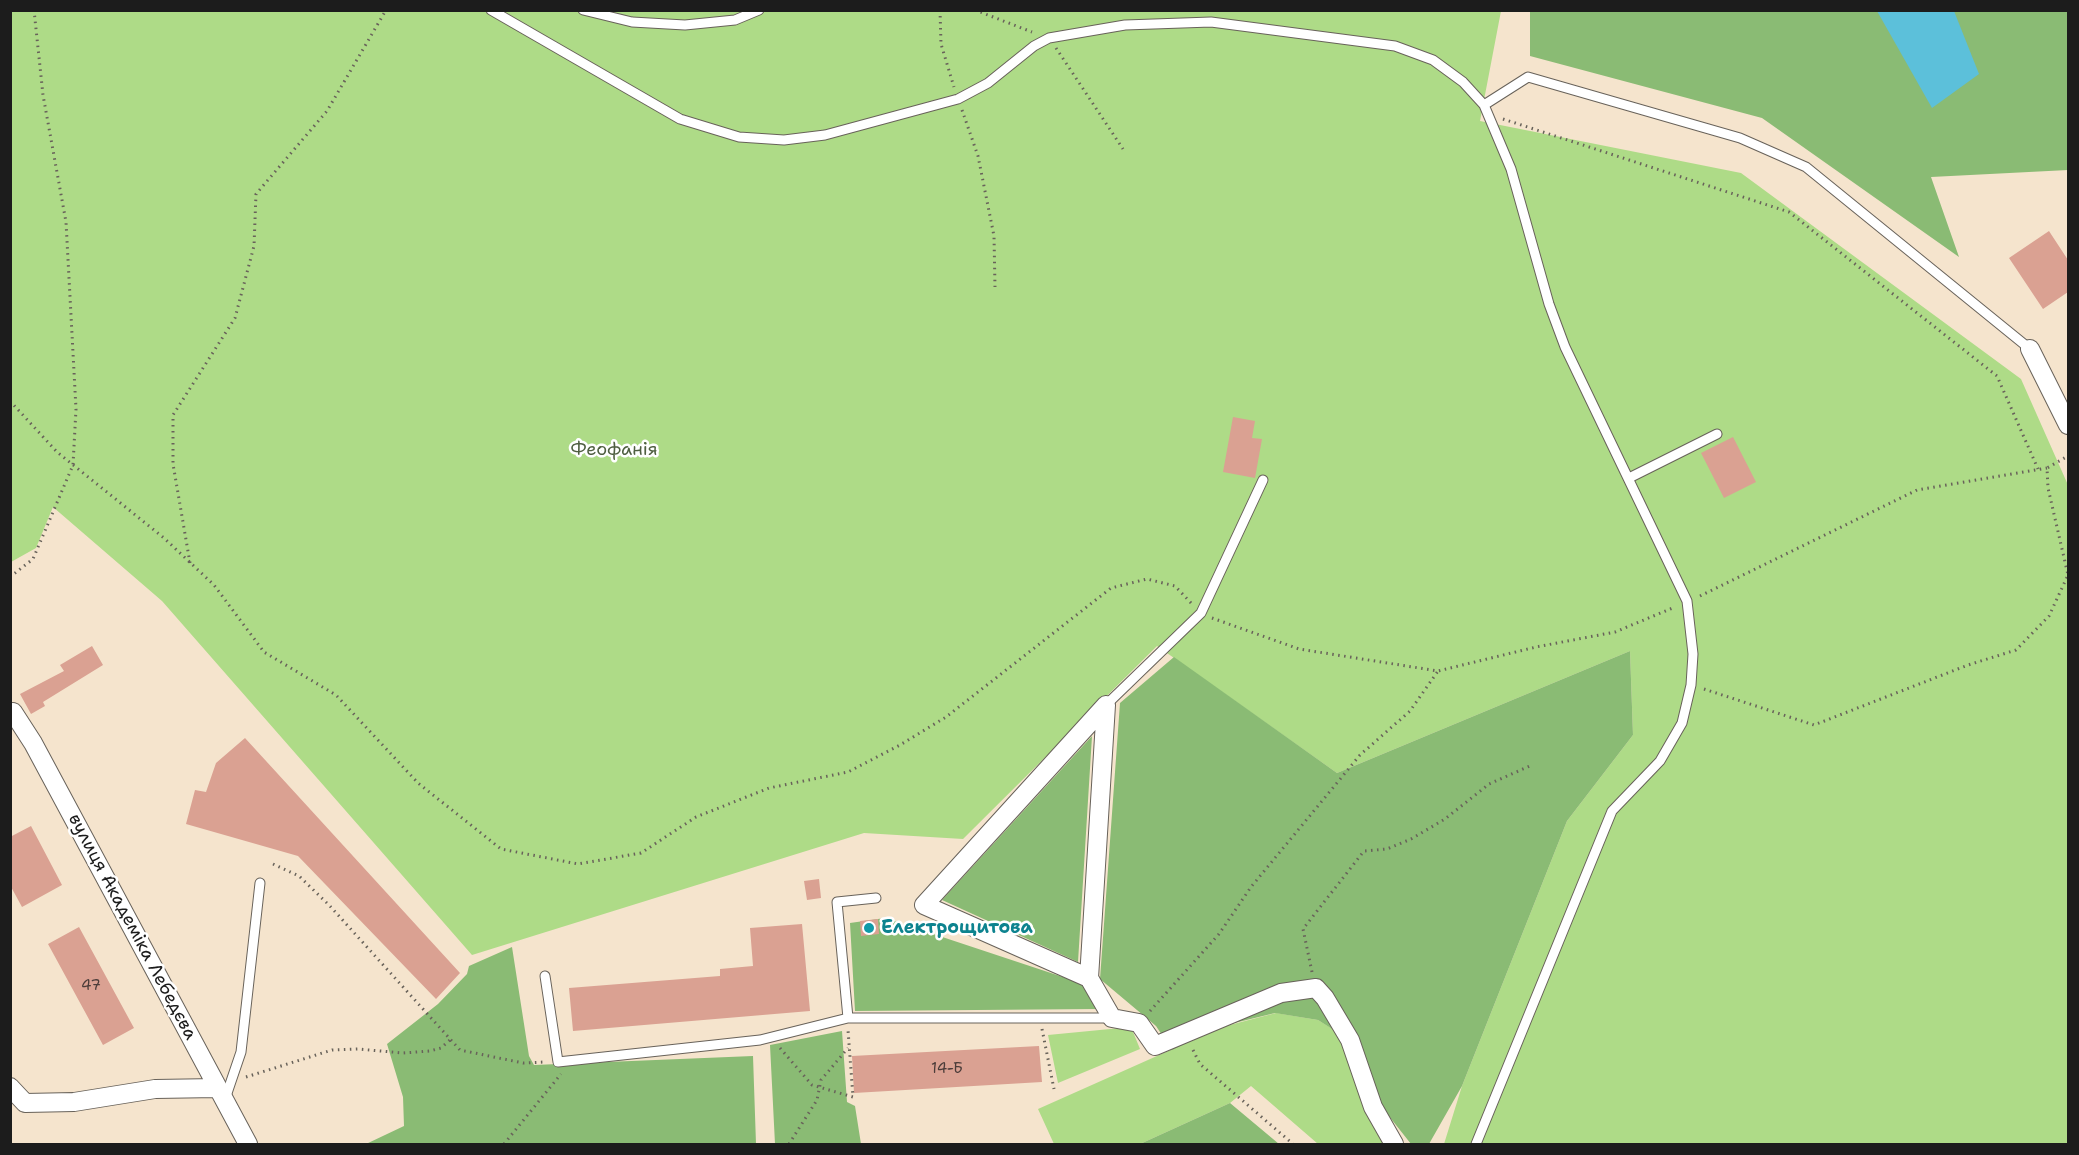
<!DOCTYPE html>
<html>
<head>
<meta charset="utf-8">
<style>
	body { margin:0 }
	#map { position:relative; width:2079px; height:1155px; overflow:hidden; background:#f5e4cd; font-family:"Shantell Sans",sans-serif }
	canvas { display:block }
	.frame { position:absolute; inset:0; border:12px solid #1c1c1c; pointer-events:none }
</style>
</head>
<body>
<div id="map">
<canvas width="2079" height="1155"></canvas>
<div class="frame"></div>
</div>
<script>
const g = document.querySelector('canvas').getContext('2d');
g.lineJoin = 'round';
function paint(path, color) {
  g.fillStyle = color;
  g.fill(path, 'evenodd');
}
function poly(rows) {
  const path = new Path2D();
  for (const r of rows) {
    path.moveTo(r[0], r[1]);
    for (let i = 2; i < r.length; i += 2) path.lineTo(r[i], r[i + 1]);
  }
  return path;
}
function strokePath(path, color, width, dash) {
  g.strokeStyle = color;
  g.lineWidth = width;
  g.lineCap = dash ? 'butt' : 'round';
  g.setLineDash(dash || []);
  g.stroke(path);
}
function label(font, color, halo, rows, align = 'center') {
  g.font = font + ' "Shantell Sans",sans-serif';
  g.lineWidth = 5;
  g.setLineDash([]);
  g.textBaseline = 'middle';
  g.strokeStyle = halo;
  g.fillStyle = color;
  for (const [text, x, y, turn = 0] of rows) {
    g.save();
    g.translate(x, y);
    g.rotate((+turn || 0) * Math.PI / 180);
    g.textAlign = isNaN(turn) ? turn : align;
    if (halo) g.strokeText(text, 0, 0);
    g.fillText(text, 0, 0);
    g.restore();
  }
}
const green = poly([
	[11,11,1501,11,1480,121,1741,173,2021,379,2068,485,2068,1144,1444,1144,1462,1086,1567,821,1633,735,1630,651,1337,773,1157,646,963,839,864,833,472,955,162,601,53,507,36,548,11,562],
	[1276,1013,1318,1020,1350,1040,1390,1144,1318,1144,1251,1086,1230,1103,1140,1144,1054,1144,1038,1109,1222,1027],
	[1131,1027,1140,1049,1058,1083,1048,1035]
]);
const forest = poly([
	[1530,11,2068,11,2068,170,1931,177,1959,257,1762,118,1530,56],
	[1630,651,1633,735,1567,821,1462,1086,1429,1144,1411,1144,1366,1087,1351,1041,1318,1020,1275,1013,1222,1026,1172,1050,1156,1026,1100,979,1120,703,1174,657,1337,773],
	[1092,736,1078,962,942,900],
	[885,918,1081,983,1098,1009,855,1011,850,923],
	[512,947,529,1056,534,1065,753,1056,756,1144,366,1144,404,1126,403,1097,387,1044,438,1004,467,974,469,966],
	[842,1031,847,1102,855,1106,861,1144,775,1144,770,1045],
	[1230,1103,1279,1144,1140,1144]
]);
const water = poly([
	[1877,11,1954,11,1979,74,1932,108]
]);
const building = poly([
	[2049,231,2068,260,2068,292,2043,309,2009,258],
	[1233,417,1255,421,1252,438,1262,439,1255,478,1223,472],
	[1733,437,1756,482,1724,498,1701,453],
	[92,646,103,665,43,702,45,706,31,714,20,694,64,671,60,665],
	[245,738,460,973,436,999,298,856,186,824,195,790,206,792,216,763],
	[31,826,62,885,22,907,10,885,10,837],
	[819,879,821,898,807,900,804,881],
	[878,919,879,934,861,936,860,921],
	[802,924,810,1011,573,1031,569,988,720,976,720,969,753,966,750,928],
	[79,927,134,1028,103,1045,48,944],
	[1039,1046,1042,1082,854,1093,852,1056]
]);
const path = poly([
	[940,10,941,44,954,87],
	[975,10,1032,32],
	[1056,48,1123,149],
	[962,110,978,156,994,236,995,287],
	[1503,119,1789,212,1997,376,2038,469],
	[10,401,57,452,164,538,214,585,264,652,336,695,418,783,501,849,578,864,641,853,696,817,769,788,848,772,900,745,946,717,1111,588,1147,579,1175,586,1192,604],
	[190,563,173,464,173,415,235,318,254,246,256,194,327,111,386,10],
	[10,577,33,559,73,465,76,409,66,222,43,95,34,10],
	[1700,596,1917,490,2047,468],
	[1212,618,1299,649,1438,671,1536,647,1615,632,1675,607],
	[1704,689,1814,725,1968,665,2016,650,2049,616,2068,575,2048,488,2047,468,2068,456],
	[273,864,299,876,329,905,460,1050,523,1063,545,1062],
	[1312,972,1303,929,1364,851,1387,849,1411,839,1445,819,1489,784,1532,765],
	[1150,1011,1219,934,1251,887,1360,755,1410,711,1438,671],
	[1042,1029,1054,1089],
	[780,1048,812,1085,853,1097,848,1030],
	[1193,1050,1200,1064,1293,1144],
	[246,1077,332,1050,358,1049,403,1053,430,1051,441,1048,450,1040],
	[504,1144,561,1074],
	[789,1144,817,1100,821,1080,848,1048]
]);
const service = poly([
	[491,10,680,119,739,137,784,140,825,135,958,99,988,83,1034,46,1049,38,1125,25,1211,22,1395,46,1433,60,1463,82,1484,105,1511,169,1549,304,1565,347,1687,601,1693,654,1691,685,1682,723,1660,761,1612,811,1476,1144],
	[583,10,632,22,685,25,735,20,759,10],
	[1484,105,1528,77,1740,138,1806,167,2030,349],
	[1629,478,1717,434],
	[1106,705,1201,613,1263,480],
	[545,976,558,1062,760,1040,848,1018,837,902,876,898],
	[848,1018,1112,1018],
	[225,1099,241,1052,260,883]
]);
const minor = poly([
	[2030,349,2068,425],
	[13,712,33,743,248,1144],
	[1089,978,924,905,1106,705,1089,978,1112,1018,1139,1023,1155,1046,1281,993,1316,988,1325,998,1350,1040,1373,1107,1394,1144],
	[10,1087,25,1103,74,1102,155,1089,217,1088]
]);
const markers = [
	[869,928,6,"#0f9aa8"]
];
const numberNames = [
	["47",91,986],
	["14-Б",947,1069]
];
const parkNames = [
	["Феофанія",614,450]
];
const streetNames = [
	["вулиця Академіка Лебедєва",132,927,62]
];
const cultureNames = [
	["Електрощитова",881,928]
];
paint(green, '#aedb87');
paint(forest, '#8abb74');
paint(water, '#5cc0da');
paint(building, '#daa192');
strokePath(service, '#68625a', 11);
strokePath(minor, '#68625a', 20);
strokePath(path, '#68625a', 3, [1.5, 4.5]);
strokePath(service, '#fff', 9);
strokePath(minor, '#fff', 18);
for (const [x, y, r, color] of markers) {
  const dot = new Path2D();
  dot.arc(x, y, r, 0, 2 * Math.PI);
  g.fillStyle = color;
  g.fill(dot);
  strokePath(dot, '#fff', 2);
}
label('15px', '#4c3d3a', null, numberNames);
label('18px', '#4f5f41', '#fff', parkNames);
label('18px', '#1c1c1c', '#fff', streetNames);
label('bold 18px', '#0d838f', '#fff', cultureNames, 'left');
</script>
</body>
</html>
